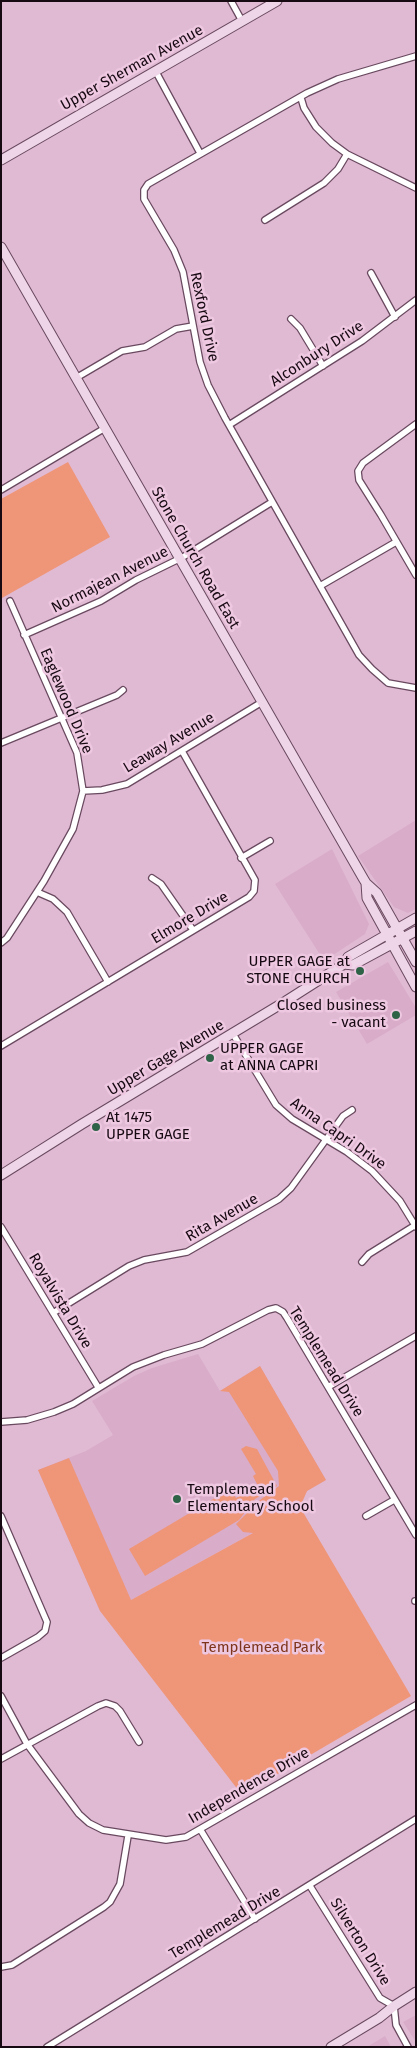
<!DOCTYPE html>
<html>
<head>
<meta charset="utf-8">
<style>
	body { margin:0 }
	#map { position:relative; width:417px; height:2048px; overflow:hidden; background:#e0bad3; font-family:"Fira Sans",sans-serif }
	canvas { display:block }
	.frame { position:absolute; inset:0; border:2px solid #160912; pointer-events:none }
</style>
</head>
<body>
<div id="map">
<canvas width="417" height="2048"></canvas>
<div class="frame"></div>
</div>
<script>
const g = document.querySelector('canvas').getContext('2d');
g.lineJoin = 'round';
function paint(path, color) {
  g.fillStyle = color;
  g.fill(path, 'evenodd');
}
function poly(rows) {
  const path = new Path2D();
  for (const r of rows) {
    path.moveTo(r[0], r[1]);
    for (let i = 2; i < r.length; i += 2) path.lineTo(r[i], r[i + 1]);
  }
  return path;
}
function strokePath(path, color, width, dash) {
  g.strokeStyle = color;
  g.lineWidth = width;
  g.lineCap = dash ? 'butt' : 'round';
  g.setLineDash(dash || []);
  g.stroke(path);
}
function label(font, color, halo, rows, align = 'center') {
  g.font = font + ' "Fira Sans",sans-serif';
  g.lineWidth = 5;
  g.setLineDash([]);
  g.textBaseline = 'middle';
  g.strokeStyle = halo;
  g.fillStyle = color;
  for (const [text, x, y, turn = 0] of rows) {
    g.save();
    g.translate(x, y);
    g.rotate((+turn || 0) * Math.PI / 180);
    g.textAlign = isNaN(turn) ? turn : align;
    if (halo) g.strokeText(text, 0, 0);
    g.fillText(text, 0, 0);
    g.restore();
  }
}
const built = poly([
	[416,820,416,909,408,913,394,907,358,856],
	[332,849,369,924,365,934,324,961,275,884],
	[388,962,416,1008,416,1015,367,1044,336,992],
	[198,1354,220,1391,260,1366,326,1480,307,1491,300,1507,131,1600,100,1611,38,1470,86,1451,113,1435,92,1401,134,1376,152,1368],
	[416,2015,416,2042,403,2022],
	[385,2036,391,2047,367,2047]
]);
const green = poly([
	[68,462,110,537,2,598,1,499],
	[260,1366,326,1480,307,1491,300,1507,411,1696,242,1795,100,1611,38,1470,69,1458,131,1600,253,1533,243,1532,236,1524,260,1500,279,1486,278,1471,229,1392,220,1391],
	[246,1446,257,1449,277,1486,255,1499,239,1520,145,1576,129,1549,230,1489,236,1498,258,1486,253,1476,256,1474,241,1449]
]);
const minor = poly([
	[231,1,242,21],
	[416,56,338,79,307,93,148,184,144,190,144,199,174,250,183,272,200,362,208,385,225,418,359,655,372,669,388,683,416,688],
	[156,72,200,153],
	[301,98,304,108,316,127,332,143,347,154,416,188],
	[265,220,324,183,338,169,347,154],
	[371,273,395,317],
	[291,319,300,328,323,366],
	[76,378,122,351,145,347,176,329,193,326],
	[416,424,363,463,358,471,359,480,381,515,416,575],
	[229,425,362,341,416,300],
	[1,490,105,428],
	[320,586,396,542],
	[24,635,101,601,136,580,183,557,272,502],
	[1,743,117,695,123,690],
	[83,791,102,790,127,784,262,702],
	[241,858,270,841],
	[152,878,161,884,193,930],
	[37,892,53,899,67,912,108,982],
	[1,943,7,938,44,881,73,829,83,791,77,753,10,601],
	[233,1034,276,1105,292,1119,347,1152,372,1171,400,1201,416,1227],
	[1,1046,249,897,254,891,255,880,182,751],
	[1,1227,98,1387],
	[362,1262,369,1254,414,1226],
	[53,1313,129,1266,144,1260,187,1252,279,1199,291,1188,343,1116,352,1110],
	[328,1387,416,1336],
	[1,1422,27,1420,54,1412,73,1404,133,1367,164,1355,202,1344,268,1310,276,1308,283,1312,287,1318,416,1535],
	[1,1516,47,1622,45,1631,38,1637,1,1658],
	[366,1516,394,1500],
	[415,1601,416,1601],
	[1,1696,27,1744,79,1814,89,1823,103,1830,166,1840,186,1837,200,1829,416,1705],
	[1,1759,98,1706,106,1703,115,1706,120,1711,139,1742],
	[200,1829,255,1919],
	[310,1886,380,1998,394,2006,396,2025,408,2047],
	[1,1967,12,1965,104,1907,110,1902,120,1884,128,1836],
	[47,2047,416,1819]
]);
const secondary = poly([
	[1,160,277,1],
	[1,247,363,878,366,883,367,898,416,987],
	[366,883,377,893,416,962],
	[344,964,353,965,416,931],
	[1,1175,82,1124,286,1001,344,964,348,957,416,918],
	[331,2047,379,2018,394,2006,416,1992]
]);
const markers = [
	[360,971,5,"#2f6348"],
	[396,1015,5,"#2f6348"],
	[210,1058,5,"#2f6348"],
	[96,1127,5,"#2f6348"],
	[177,1499,5,"#2f6348"]
];
const streetNames = [
	["Upper Sherman Avenue",132,68,-29],
	["Rexford Drive",204,317,78],
	["Alconbury Drive",317,354,-33],
	["Stone Church Road East",195,558,60],
	["Normajean Avenue",110,580,-27],
	["Eaglewood Drive",66,701,67],
	["Leaway Avenue",169,743,-31],
	["Elmore Drive",190,918,-31],
	["Upper Gage Avenue",166,1058,-31],
	["Anna Capri Drive",338,1134,35],
	["Rita Avenue",222,1218,-30],
	["Royalvista Drive",60,1301,59],
	["Templemead Drive",326,1362,58],
	["Independence Drive",249,1786,-30],
	["Templemead Drive",225,1923,-31],
	["Silverton Drive",360,1942,58]
];
const poiNames = [
	["UPPER GAGE at",350,962,"right"],
	["STONE CHURCH",350,979,"right"],
	["Closed business",386,1006,"right"],
	["- vacant",386,1023,"right"],
	["UPPER GAGE",220,1049],
	["at ANNA CAPRI",220,1066],
	["At 1475",106,1118],
	["UPPER GAGE",106,1135],
	["Templemead",187,1490],
	["Elementary School",187,1507]
];
const parkNames = [
	["Templemead Park",262,1648]
];
paint(built, '#d9acca');
paint(green, '#ef9578');
strokePath(minor, '#69495f', 8);
strokePath(secondary, '#69495f', 11);
strokePath(minor, '#fff', 5.5);
strokePath(secondary, '#eed5e7', 9);
for (const [x, y, r, color] of markers) {
  const dot = new Path2D();
  dot.arc(x, y, r, 0, 2 * Math.PI);
  g.fillStyle = color;
  g.fill(dot);
  strokePath(dot, '#eec7e0', 2);
}
label('15px', '#160912', '#eec7e0', streetNames);
label('15px', '#160912', '#eec7e0', poiNames, 'left');
label('15px', '#7e351c', '#eec7e0', parkNames);
</script>
</body>
</html>
